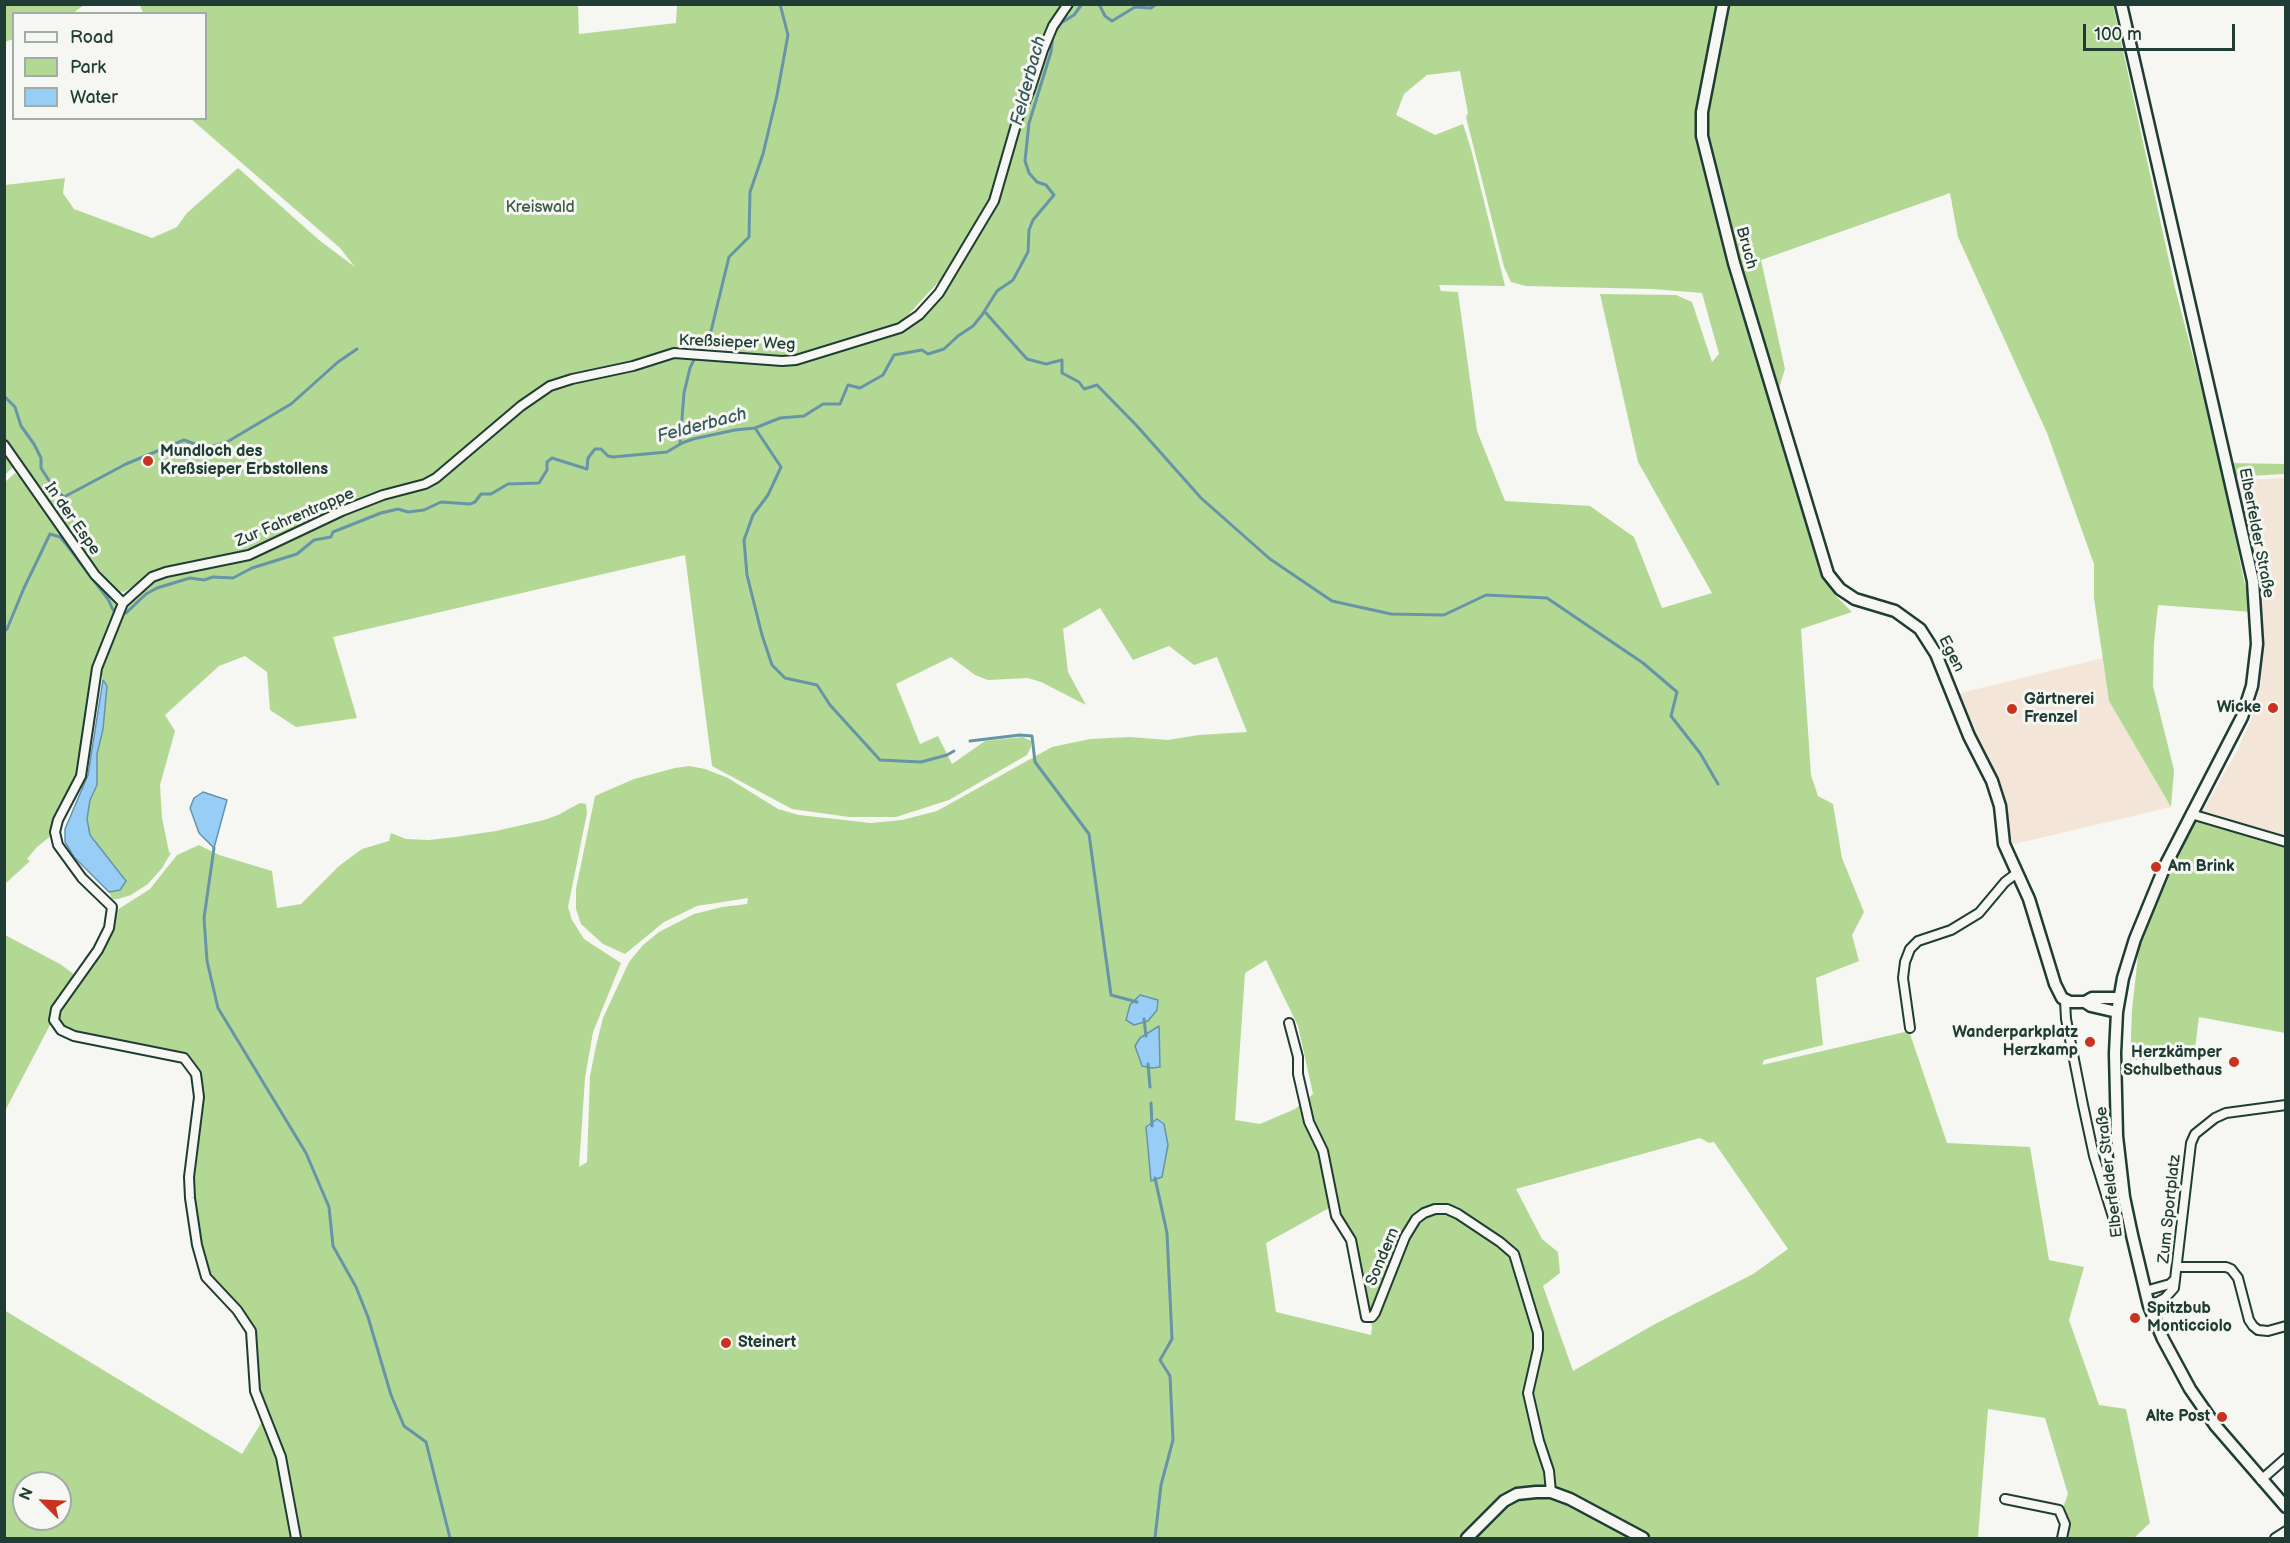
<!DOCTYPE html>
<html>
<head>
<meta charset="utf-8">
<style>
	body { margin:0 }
	#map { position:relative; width:2290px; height:1543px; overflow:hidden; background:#f6f6f2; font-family:"Balsamiq Sans",sans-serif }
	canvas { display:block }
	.frame { position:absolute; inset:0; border:6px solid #1f3d34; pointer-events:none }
	.legend { position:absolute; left:12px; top:12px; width:195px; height:108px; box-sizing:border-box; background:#f6f6f2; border:2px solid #a0aca6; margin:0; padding:8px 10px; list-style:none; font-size:18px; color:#1f3d34 }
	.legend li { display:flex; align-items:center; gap:12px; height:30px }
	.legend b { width:30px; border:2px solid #a0aca6 }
	.north { position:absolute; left:12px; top:1471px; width:60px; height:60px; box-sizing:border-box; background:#f6f6f2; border:2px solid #a0aca6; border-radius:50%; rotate:294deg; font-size:16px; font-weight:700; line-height:24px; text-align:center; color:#1f3d34 }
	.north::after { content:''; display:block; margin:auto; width:21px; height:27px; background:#c8321e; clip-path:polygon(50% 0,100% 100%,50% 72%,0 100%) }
	.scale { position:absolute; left:2083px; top:24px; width:152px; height:27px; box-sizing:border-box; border:3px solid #1f3d34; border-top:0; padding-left:8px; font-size:18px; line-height:21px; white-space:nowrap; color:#1f3d34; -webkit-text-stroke:4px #f6f6f2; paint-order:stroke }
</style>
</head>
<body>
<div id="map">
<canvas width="2290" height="1543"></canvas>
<div class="frame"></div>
<ul class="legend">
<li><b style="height:8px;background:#f6f6f2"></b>Road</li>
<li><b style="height:16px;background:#b3d894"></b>Park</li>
<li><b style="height:16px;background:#98cef6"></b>Water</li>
</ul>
<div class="north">N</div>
<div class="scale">100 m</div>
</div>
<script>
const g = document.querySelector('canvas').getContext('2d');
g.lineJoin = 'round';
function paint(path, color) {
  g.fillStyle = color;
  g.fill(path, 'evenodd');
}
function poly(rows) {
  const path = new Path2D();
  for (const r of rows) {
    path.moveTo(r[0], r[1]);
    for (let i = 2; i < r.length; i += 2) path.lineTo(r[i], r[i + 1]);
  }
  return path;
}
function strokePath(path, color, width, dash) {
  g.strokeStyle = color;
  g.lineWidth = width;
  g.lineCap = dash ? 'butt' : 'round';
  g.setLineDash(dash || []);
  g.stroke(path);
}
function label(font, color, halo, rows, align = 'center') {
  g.font = font + ' "Balsamiq Sans",sans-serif';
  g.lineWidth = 6;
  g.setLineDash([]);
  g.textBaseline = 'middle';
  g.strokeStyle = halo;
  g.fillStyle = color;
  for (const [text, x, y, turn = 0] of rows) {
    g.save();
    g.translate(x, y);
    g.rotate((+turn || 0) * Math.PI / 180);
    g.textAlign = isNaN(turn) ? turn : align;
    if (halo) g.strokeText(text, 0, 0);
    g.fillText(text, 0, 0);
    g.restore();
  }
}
const built = poly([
	[2285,478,2285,840,2201,814,2237,751,2252,717,2261,683,2259,616,2232,480],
	[2103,658,2109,701,2171,807,2010,845,2002,790,1957,694]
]);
const green = poly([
	[5,4,84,4,84,5,73,13,14,14,13,39,5,42],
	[140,5,578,5,579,34,676,23,677,5,1063,5,1050,25,1015,120,993,201,959,260,893,331,895,335,929,310,982,231,999,200,1011,161,1019,122,1030,97,1044,51,1054,28,1071,5,1718,5,1696,108,1695,138,1731,280,1794,476,1815,548,1835,595,1852,612,1801,629,1811,775,1818,796,1833,804,1842,858,1864,912,1852,935,1859,961,1816,978,1823,1045,1764,1060,1762,1065,1909,1031,1947,1143,2030,1147,2049,1260,2084,1267,2069,1320,2099,1405,2126,1409,2150,1523,2134,1538,2065,1538,2068,1526,2062,1510,2068,1494,2045,1418,1988,1409,1978,1538,1654,1538,1576,1498,1553,1491,1551,1472,1549,1473,1552,1496,1630,1538,1475,1538,1497,1519,1492,1508,1459,1538,299,1538,283,1451,262,1400,258,1385,253,1331,243,1314,212,1278,200,1246,193,1196,193,1173,202,1094,199,1073,186,1054,76,1032,64,1027,59,1019,60,1010,100,951,112,926,114,912,150,889,177,855,199,845,219,855,272,871,277,908,301,904,339,866,362,849,389,841,391,833,406,839,429,840,455,837,496,831,544,820,558,815,580,803,586,804,587,813,568,907,572,920,584,939,621,963,593,1032,585,1078,579,1167,587,1162,590,1076,596,1046,603,1018,629,962,643,945,659,932,694,914,722,907,747,904,748,898,697,906,664,922,625,954,603,944,581,924,576,909,576,889,595,796,634,779,675,768,689,766,705,769,728,778,778,809,799,815,871,823,902,820,937,811,1052,747,1090,739,1130,737,1168,740,1199,735,1247,732,1217,657,1194,665,1169,646,1133,660,1100,608,1063,629,1068,672,1086,705,1041,682,1028,678,988,680,975,675,951,657,896,684,920,744,938,736,952,764,985,741,1023,737,1031,741,1031,747,1027,755,949,800,896,817,849,817,792,809,712,766,685,555,333,637,357,718,296,727,270,710,267,672,245,656,219,666,165,715,175,731,160,785,162,818,169,852,171,853,162,868,148,884,131,895,118,899,112,899,109,892,120,890,126,881,90,835,87,818,90,800,97,785,97,754,103,729,107,686,100,674,111,639,128,605,153,583,164,576,236,562,263,553,342,512,434,484,530,404,562,384,548,381,447,468,426,482,351,505,263,548,236,557,154,573,124,592,116,591,70,534,27,472,12,468,5,475,5,185,65,178,63,193,74,209,152,238,177,227,187,213,238,168,319,240,355,267,340,248,191,119,206,118,206,14,143,13],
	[1460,71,1468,113,1466,117,1504,267,1511,282,1526,286,1652,289,1702,293,1719,354,1712,362,1692,302,1676,295,1600,294,1638,462,1712,593,1662,608,1634,537,1590,506,1505,501,1477,431,1458,292,1441,291,1439,285,1505,286,1471,149,1463,124,1435,135,1396,115,1404,94,1427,75],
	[678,339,688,347,735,350,732,358,676,356,640,365,678,348],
	[1266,960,1298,1026,1313,1094,1295,1109,1260,1124,1235,1120,1245,973],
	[1700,1138,1709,1143,1714,1142,1788,1249,1753,1274,1655,1324,1573,1371,1543,1286,1560,1273,1558,1252,1542,1239,1516,1189],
	[1329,1208,1342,1218,1354,1239,1372,1327,1371,1335,1276,1312,1266,1243],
	[1726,5,2113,5,2175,288,2217,448,2243,576,2252,612,2158,605,2154,643,2153,686,2174,770,2171,807,2109,701,2094,598,2094,564,2047,433,1958,237,1950,193,1761,260,1785,369,1779,388,1729,229,1704,118],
	[2228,463,2285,464,2285,474,2232,477],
	[15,473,27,483,117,603,118,608,102,648,79,777,52,835,37,847,27,859,30,861,5,884,4,483],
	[2194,818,2285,845,2285,1033,2199,1017,2194,1056,2166,1055,2165,1057,2147,1060,2130,1060,2132,1010,2139,947,2160,889],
	[5,935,60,964,75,975,51,1011,50,1025,5,1111],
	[4,1310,242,1454,263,1420,279,1459,292,1538,5,1538],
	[24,1483,60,1483,60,1519,24,1519]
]);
const water = poly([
	[103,680,107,686,103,729,97,754,97,785,90,800,87,819,90,835,126,881,120,890,109,892,74,857,65,842,65,829,88,775,103,680],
	[203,792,227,800,214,848,199,833,190,808,194,798,203,792],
	[1140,995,1158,1000,1157,1010,1148,1021,1134,1025,1126,1020,1130,1005,1140,995],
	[1159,1026,1160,1067,1152,1068,1142,1066,1135,1046,1140,1038,1159,1026],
	[1157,1119,1164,1124,1168,1145,1162,1177,1151,1181,1146,1127,1157,1119]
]);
const stream = poly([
	[1099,4,1105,16,1112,21,1135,7,1151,8,1156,4],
	[985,312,1027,359,1046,364,1062,360,1062,373,1079,382,1084,389,1097,385,1137,426,1201,498,1270,559,1332,601,1391,614,1444,615,1486,595,1547,598,1643,663,1677,692,1671,716,1700,753,1718,784],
	[4,396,15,407,21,426,34,444,41,458,41,468,55,490,64,497,67,504,61,518],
	[755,428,781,467,768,495,753,515,744,540,747,575,762,635,772,665,785,678,817,685,830,705,880,760,921,762,947,755,954,751],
	[680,444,684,393,690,368,703,341,711,331,729,257,749,237,750,192,763,154,777,95,788,35,780,4],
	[64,497,126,464,184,440,206,448,227,442,291,404,338,362,357,349],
	[126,613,146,594,157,588,190,578,204,580,213,577,233,578,252,568,297,554,314,540,331,537,333,532,381,513,398,509,408,512,424,510,441,502,470,504,475,502,481,494,491,494,508,484,539,483,547,470,547,462,552,458,587,469,588,458,595,449,601,449,608,456,613,457,667,452,682,443,693,439,735,430,755,428,780,418,804,416,823,404,840,404,848,385,860,388,883,375,894,355,922,350,928,354,944,349,958,336,973,326,982,315,997,291,1013,280,1028,252,1029,230,1033,220,1054,195,1046,185,1037,182,1029,173,1025,161,1029,123,1051,52,1053,34,1061,23,1074,15,1082,4],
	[4,631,7,629,24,588,50,534,60,537,66,544,108,599,113,610],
	[970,741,1020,735,1032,736,1035,762,1089,834,1111,995,1137,1002],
	[214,848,204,918,207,961,218,1008,306,1153,329,1207,333,1246,356,1287,368,1317,391,1395,404,1426,426,1442,450,1538],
	[1144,1019,1146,1036],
	[1148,1064,1150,1087],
	[1151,1103,1152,1126],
	[1155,1178,1167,1233,1172,1339,1160,1360,1170,1376,1173,1440,1161,1485,1155,1538]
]);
const street = poly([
	[4,445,95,575,123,603],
	[2191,814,2286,842],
	[2065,1001,2066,1019,2083,1105,2094,1156,2117,1230],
	[1289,1023,1298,1057,1298,1074,1309,1122,1323,1151,1336,1216,1351,1240,1366,1317,1372,1317,1375,1313,1405,1237,1416,1219,1424,1213,1435,1209,1447,1209,1458,1214,1500,1242,1514,1254,1538,1333,1538,1349,1528,1393,1539,1441,1549,1471,1551,1492],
	[1910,1028,1903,978,1905,962,1910,949,1918,941,1951,930,1979,913,2005,882,2017,873],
	[2178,1267,2226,1267,2231,1269,2238,1278,2249,1320,2253,1326,2258,1330,2268,1331,2286,1326],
	[2145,1291,2170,1284,2175,1279],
	[2149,1306,2165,1298,2174,1288,2191,1143,2195,1134,2215,1118,2226,1113,2286,1105],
	[2261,1480,2286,1458],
	[2005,1499,2059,1510,2065,1524,2062,1538],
	[296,1538,281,1457,255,1391,251,1331,237,1310,206,1277,197,1245,190,1198,189,1177,199,1097,196,1074,184,1058,74,1036,61,1030,54,1020,56,1009,98,950,109,928,112,907,82,878,58,845,55,832,58,820,81,776,97,668,123,603,152,577,166,572,249,555,342,511,383,495,425,484,436,478,521,406,550,386,572,379,633,366,674,353,782,361,796,360,900,328,919,315,939,293,994,201,1018,118,1030,90,1043,50,1053,26,1068,4],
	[2275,1538,2286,1531]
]);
const secondary = poly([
	[1723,4,1702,112,1702,136,1734,263,1828,574,1840,589,1855,599,1895,611,1920,629,1936,654,1969,736,1992,781,2000,806,2004,844,2029,899,2055,984,2062,998,2070,1002,2085,1002,2092,998,2119,998],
	[2121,4,2253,581,2257,644,2252,686,2242,717,2165,866,2135,939,2123,978,2117,1012,2115,1053,2117,1136,2124,1197,2132,1235,2149,1306,2163,1339,2190,1389,2215,1425,2286,1507],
	[2085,1002,2091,1006,2117,1012],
	[1467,1538,1504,1501,1517,1494,1536,1492,1551,1492,1570,1499,1643,1538]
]);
const markers = [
	[148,461,6,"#c8321e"],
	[2273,708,6,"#c8321e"],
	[2012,709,6,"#c8321e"],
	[2156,867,6,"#c8321e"],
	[2090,1042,6,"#c8321e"],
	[2234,1062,6,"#c8321e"],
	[2135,1318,6,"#c8321e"],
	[726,1343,6,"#c8321e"],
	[2222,1417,6,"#c8321e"]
];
const parkNames = [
	["Kreiswald",540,208]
];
const streetNames = [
	["Bruch",1746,248,75],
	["Kreßsieper Weg",737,343,2],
	["Zur Fahrentrappe",295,518,-23],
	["In der Espe",72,519,55],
	["Elberfelder Straße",2256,533,79],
	["Egen",1951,654,63],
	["Elberfelder Straße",2110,1172,-97],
	["Zum Sportplatz",2170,1209,-84],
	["Sondern",1383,1257,-67]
];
const poiNames = [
	["Mundloch des",160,452],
	["Kreßsieper Erbstollens",160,470],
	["Gärtnerei",2024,700],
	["Frenzel",2024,718],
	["Wicke",2261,708,"right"],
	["Am Brink",2168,867],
	["Wanderparkplatz",2078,1033,"right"],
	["Herzkamp",2078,1051,"right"],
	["Herzkämper",2222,1053,"right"],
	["Schulbethaus",2222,1071,"right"],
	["Spitzbub",2147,1309],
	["Monticciolo",2147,1327],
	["Steinert",738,1343],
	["Alte Post",2210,1417,"right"]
];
const waterNames = [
	["Felderbach",1029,81,-75],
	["Felderbach",702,426,-15]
];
paint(built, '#f3e5d8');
paint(green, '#b3d894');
paint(water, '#98cef6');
strokePath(water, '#6894a8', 1.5);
strokePath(stream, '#6894a8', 3);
strokePath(street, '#1f3d34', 12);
strokePath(secondary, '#1f3d34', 15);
strokePath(street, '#f6f6f2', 8);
strokePath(secondary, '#f6f6f2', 10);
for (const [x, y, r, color] of markers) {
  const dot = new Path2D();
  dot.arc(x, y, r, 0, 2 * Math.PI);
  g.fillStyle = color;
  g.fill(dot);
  strokePath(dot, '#f6f6f2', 2);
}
label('16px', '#3d5c47', '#f6f6f2', parkNames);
label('16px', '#1f3d34', '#f6f6f2', streetNames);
label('bold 16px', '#1f3d34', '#f6f6f2', poiNames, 'left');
label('italic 18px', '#375a5b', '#f6f6f2', waterNames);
</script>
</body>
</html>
